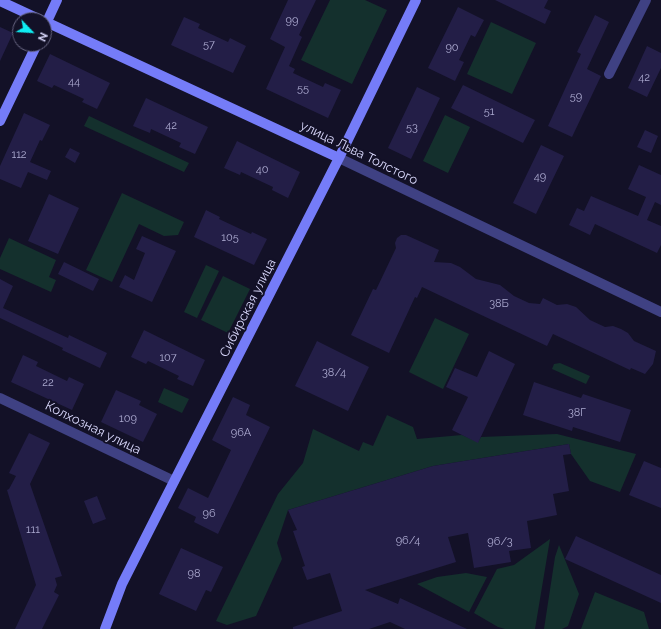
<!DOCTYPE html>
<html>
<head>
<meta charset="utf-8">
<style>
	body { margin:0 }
	#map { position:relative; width:661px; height:629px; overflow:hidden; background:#131127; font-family:Raleway,sans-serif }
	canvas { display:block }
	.north { position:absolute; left:12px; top:12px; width:40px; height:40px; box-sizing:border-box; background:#131127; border:1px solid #63617d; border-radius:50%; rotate:115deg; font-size:11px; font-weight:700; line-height:16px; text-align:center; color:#dad9fd }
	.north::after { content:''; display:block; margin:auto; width:14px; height:18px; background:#0fedf2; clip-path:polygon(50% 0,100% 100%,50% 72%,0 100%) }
</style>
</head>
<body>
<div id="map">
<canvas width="661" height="629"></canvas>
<div class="north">N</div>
</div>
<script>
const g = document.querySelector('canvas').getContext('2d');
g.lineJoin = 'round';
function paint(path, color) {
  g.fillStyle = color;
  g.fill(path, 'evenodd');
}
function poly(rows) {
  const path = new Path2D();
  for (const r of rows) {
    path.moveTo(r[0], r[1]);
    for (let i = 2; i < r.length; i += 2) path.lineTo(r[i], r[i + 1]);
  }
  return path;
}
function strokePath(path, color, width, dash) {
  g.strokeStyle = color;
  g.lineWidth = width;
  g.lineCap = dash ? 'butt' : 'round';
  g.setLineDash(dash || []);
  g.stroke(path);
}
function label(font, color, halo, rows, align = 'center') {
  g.font = font + ' Raleway,sans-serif';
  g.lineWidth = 4;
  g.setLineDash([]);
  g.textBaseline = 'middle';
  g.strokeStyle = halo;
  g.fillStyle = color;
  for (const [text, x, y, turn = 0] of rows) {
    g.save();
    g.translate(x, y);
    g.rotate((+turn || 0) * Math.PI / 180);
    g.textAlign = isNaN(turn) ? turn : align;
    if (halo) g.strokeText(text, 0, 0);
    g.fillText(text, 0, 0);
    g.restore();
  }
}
const green = poly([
	[330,0,365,0,387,10,352,84,301,60],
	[491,22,536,43,512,94,467,74],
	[445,115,470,127,448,173,423,161],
	[89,116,189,163,184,172,84,126],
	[122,193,184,222,178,235,164,236,139,224,112,282,86,270],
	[9,238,56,260,49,277,56,280,51,292,0,269,0,258],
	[206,265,219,271,197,318,184,312],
	[223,276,250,289,228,333,201,320],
	[435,318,469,334,443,389,409,372],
	[560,363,590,376,586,384,552,369,554,364],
	[164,388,189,399,182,413,158,402],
	[387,415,413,427,417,439,462,435,478,442,481,437,557,434,636,454,620,492,590,481,571,454,569,444,433,466,288,510,277,543,282,559,256,616,227,625,216,621,278,494,303,463,313,429,359,451,363,442,373,446],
	[550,539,535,629,505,629,498,627,474,613,497,569,514,565],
	[559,545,579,594,568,626,562,629,544,629,555,557],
	[466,573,487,577,469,612,417,584,437,577],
	[595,592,644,612,649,629,581,629]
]);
const building = poly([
	[288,0,316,0,299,35,302,37,289,66,295,69,293,73,323,87,325,83,341,90,328,118,266,89,285,47,270,39],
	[495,0,548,0,544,8,551,11,545,24],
	[458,7,484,20,475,37,471,35,459,60,464,62,455,81,428,68],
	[595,15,609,22,587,69,601,76,572,137,548,126,581,54,577,52],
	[184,17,200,24,198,28,228,42,230,38,246,46,233,73,171,45],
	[0,27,13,33,0,61],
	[647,46,661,53,661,68,647,97,628,88],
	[50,54,110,83,97,109,82,102,84,99,54,85,52,88,37,81],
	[463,85,535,120,523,143,451,108],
	[417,87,440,98,411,159,388,148],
	[146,98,208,127,195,154,179,147,181,143,151,129,150,133,133,126],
	[24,113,50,125,42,141,40,140,30,162,51,171,47,180,28,172,21,188,0,179,0,166],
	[645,130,658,136,651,153,637,147],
	[237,141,300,172,288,198,272,190,273,187,241,172,240,175,224,168],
	[541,145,564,156,536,214,513,203],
	[70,148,80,153,75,163,65,157],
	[639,165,661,175,661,205,655,202,647,220,661,226,661,245,657,253,595,224,590,235,569,225,577,208,584,211,591,196,638,216,646,197,628,189],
	[49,194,79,208,58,254,28,241],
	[206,210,220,217,219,219,251,234,252,232,267,239,254,265,194,237],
	[401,235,406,235,439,250,434,262,451,263,460,267,476,279,500,285,514,296,529,303,540,304,543,298,557,305,567,304,576,307,590,320,605,327,613,326,621,329,628,333,634,341,656,351,653,364,645,374,631,368,630,370,553,334,547,346,422,287,417,298,415,297,389,353,351,335,373,289,376,290,396,248,395,243,397,238],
	[142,236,176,251,152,302,119,287,125,275,134,280,145,253,136,249],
	[64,262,99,279,93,291,58,274],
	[0,279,13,286,3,308,68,338,69,335,107,353,100,368,62,350,63,348,0,318],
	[144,330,205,360,193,386,177,379,179,376,148,361,146,364,131,357],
	[317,341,369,367,348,411,295,386],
	[489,351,515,364,478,443,452,430,468,397,446,387,455,368,477,377],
	[23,355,38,362,36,366,67,381,69,377,84,384,72,410,11,382],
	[534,382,581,398,583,394,631,410,620,442,573,427,572,431,523,415],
	[116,390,141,401,139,405,157,414,143,442,101,422],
	[233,397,250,405,246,415,270,427,218,534,194,522,196,517,178,508,188,488,208,498,231,450,212,440],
	[29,433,50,443,30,484,62,576,55,578,57,585,54,592,59,595,42,629,15,629,36,585,7,490,9,489,16,476,9,473],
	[569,444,571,454,563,455,569,491,553,494,557,515,527,521,531,548,509,551,511,562,474,568,468,533,448,537,456,562,365,590,398,604,400,598,467,629,405,629,390,622,369,629,293,629,293,627,342,611,330,573,307,580,302,567,305,566,293,531,297,530,288,510,433,466],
	[644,461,661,468,661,508,629,495],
	[97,496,106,519,93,524,84,501],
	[576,536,661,575,661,603,565,559],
	[181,548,223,567,211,592,206,590,196,611,159,594]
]);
const street = poly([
	[609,74,646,0],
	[339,158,661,312],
	[0,398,174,481]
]);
const secondary = poly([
	[0,1,41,20],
	[44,21,339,158],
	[44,28,57,0],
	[0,121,37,44],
	[105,629,122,584,159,511,339,158,416,0]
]);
const numberNames = [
	["99",292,21],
	["57",209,45],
	["90",452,48],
	["42",644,78],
	["44",74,82],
	["55",303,89],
	["59",576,97],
	["51",489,112],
	["42",171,126],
	["53",412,128],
	["112",19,155],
	["40",262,170],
	["49",540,177],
	["105",230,238],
	["38Б",499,304],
	["107",168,358],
	["38/4",334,373],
	["22",48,383],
	["38Г",577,413],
	["109",128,419],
	["96А",241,433],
	["96",209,514],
	["111",33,530],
	["96/4",408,541],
	["96/3",500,542],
	["98",194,574]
];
const streetNames = [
	["улица Льва Толстого",359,153,26],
	["Сибирская улица",248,308,-63],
	["Колхозная улица",93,428,26]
];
paint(green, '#14302d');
paint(building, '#231e47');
strokePath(street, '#3f4183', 10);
strokePath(secondary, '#757cf8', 10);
label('11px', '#acaad0', null, numberNames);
label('13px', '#dad9fd', '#131127', streetNames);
</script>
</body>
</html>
